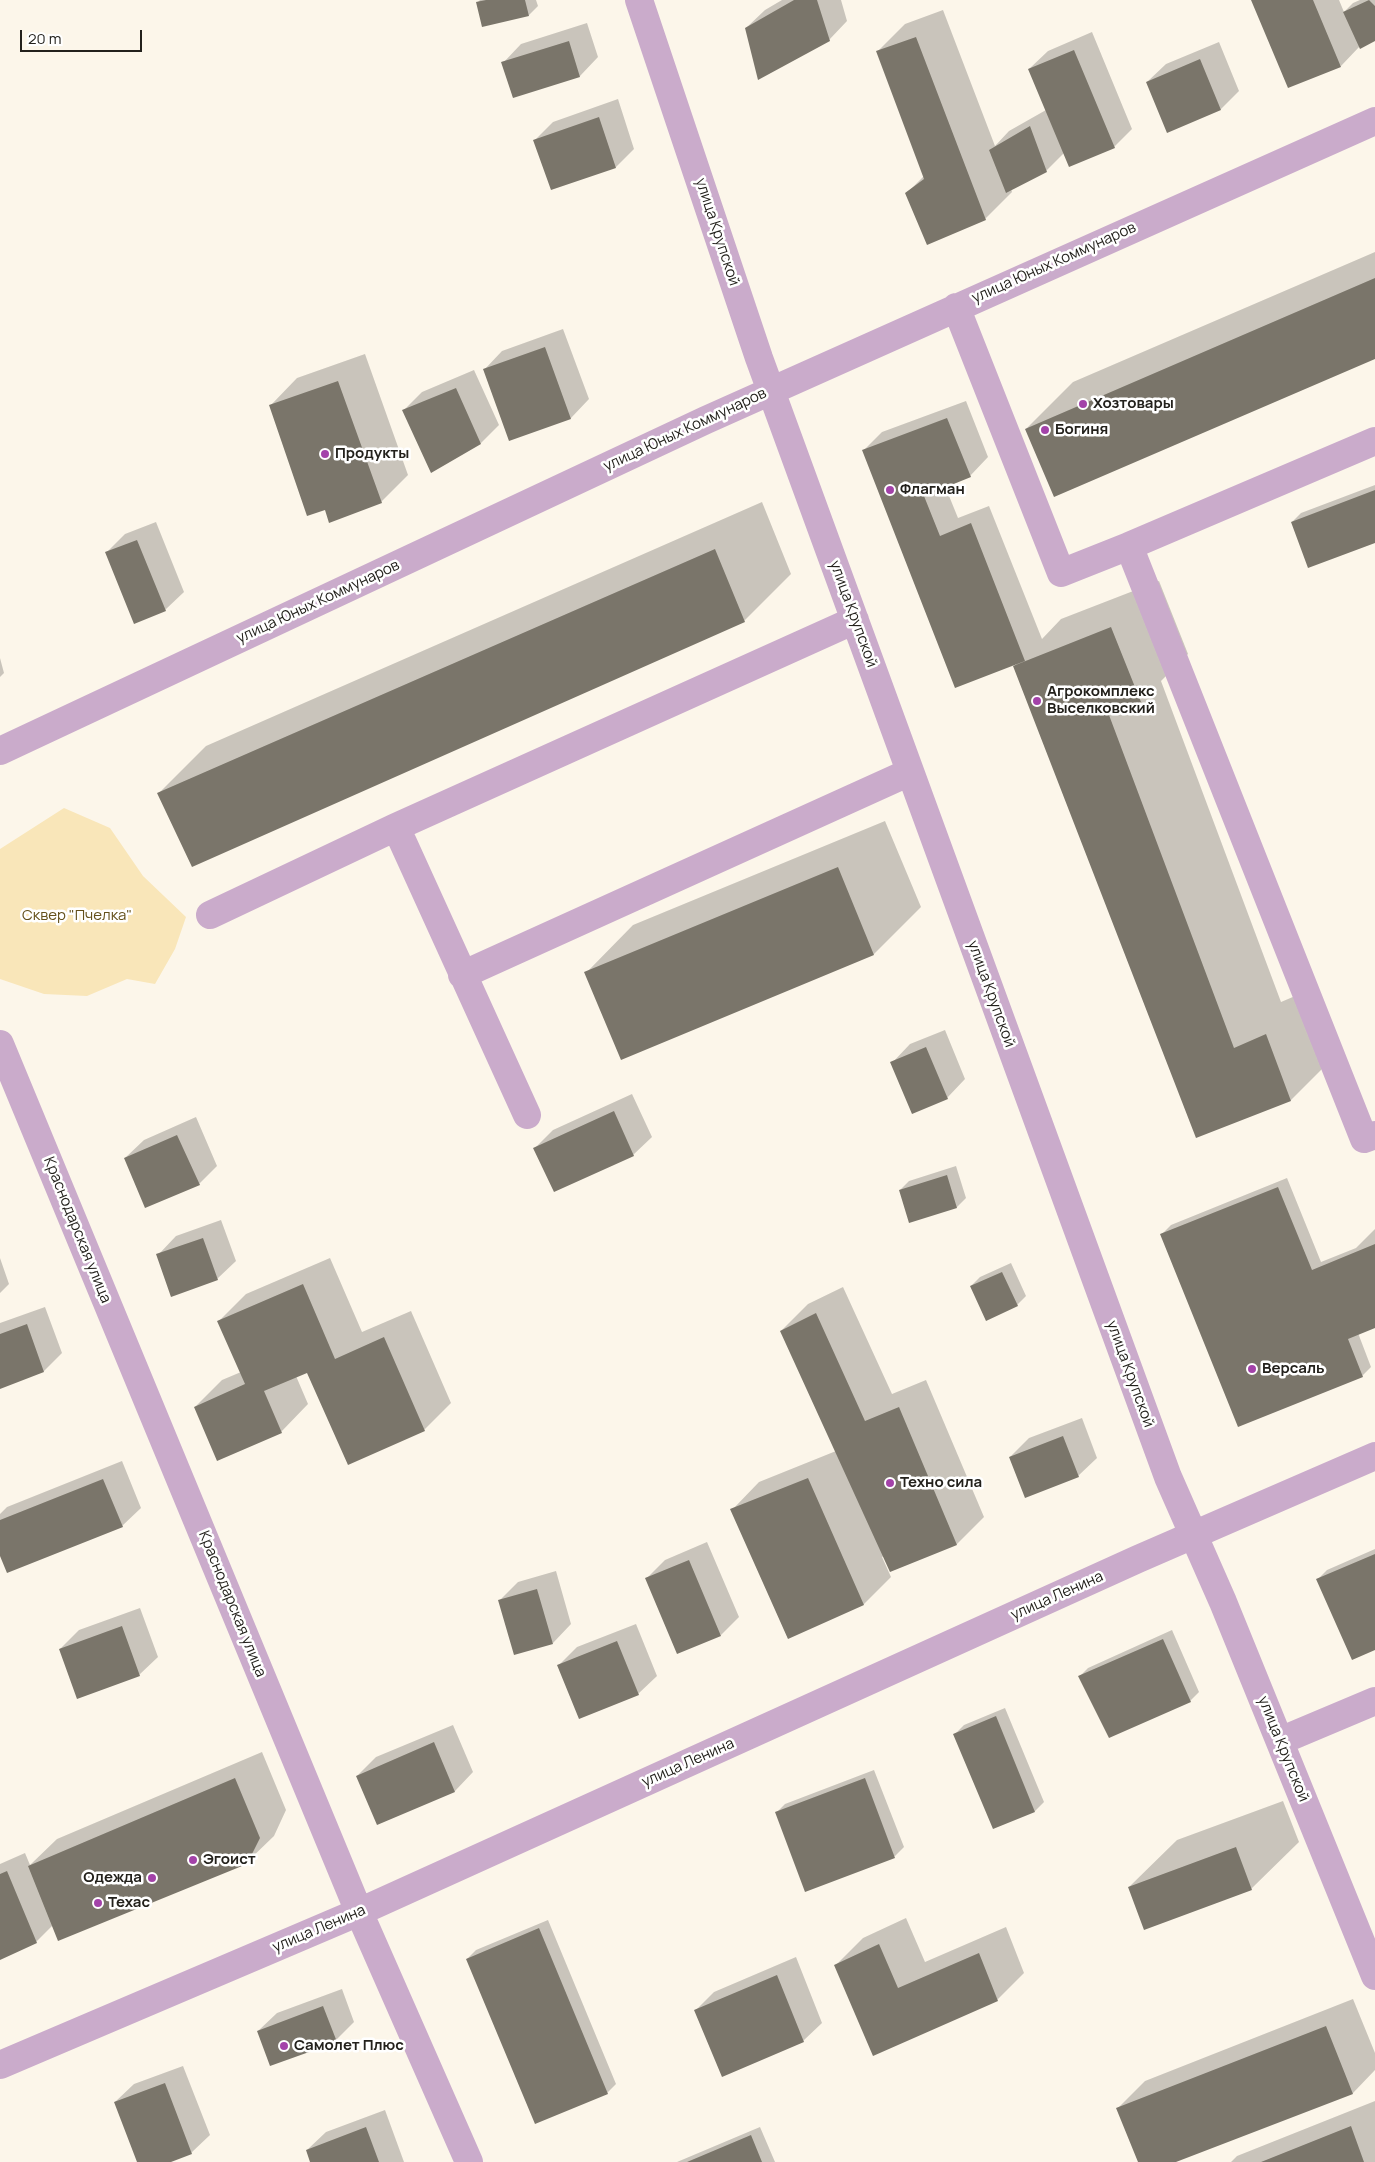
<!DOCTYPE html>
<html>
<head>
<meta charset="utf-8">
<style>
	body { margin:0 }
	#map { position:relative; width:1375px; height:2162px; overflow:hidden; background:#fcf6ea; font-family:Manrope,sans-serif }
	canvas { display:block }
	.scale { position:absolute; left:20px; top:30px; width:122px; height:22px; box-sizing:border-box; border:2px solid #23211c; border-top:0; padding-left:6px; font-size:15px; line-height:18px; white-space:nowrap; color:#23211c; -webkit-text-stroke:4px #fff; paint-order:stroke }
</style>
</head>
<body>
<div id="map">
<canvas width="1375" height="2162"></canvas>
<div class="scale">20 m</div>
</div>
<script>
const g = document.querySelector('canvas').getContext('2d');
g.lineJoin = 'round';
function paint(path, color) {
  g.fillStyle = color;
  g.fill(path, 'evenodd');
}
function poly(rows) {
  const path = new Path2D();
  for (const r of rows) {
    path.moveTo(r[0], r[1]);
    for (let i = 2; i < r.length; i += 2) path.lineTo(r[i], r[i + 1]);
  }
  return path;
}
function strokePath(path, color, width, dash) {
  g.strokeStyle = color;
  g.lineWidth = width;
  g.lineCap = dash ? 'butt' : 'round';
  g.setLineDash(dash || []);
  g.stroke(path);
}
function label(font, color, halo, rows, align = 'center') {
  g.font = font + ' Manrope,sans-serif';
  g.lineWidth = 5;
  g.setLineDash([]);
  g.textBaseline = 'middle';
  g.strokeStyle = halo;
  g.fillStyle = color;
  for (const [text, x, y, turn = 0] of rows) {
    g.save();
    g.translate(x, y);
    g.rotate((+turn || 0) * Math.PI / 180);
    g.textAlign = isNaN(turn) ? turn : align;
    if (halo) g.strokeText(text, 0, 0);
    g.fillText(text, 0, 0);
    g.restore();
  }
}
const green = poly([
	[64,808,110,828,143,876,186,917,175,949,155,984,127,979,87,996,44,994,0,979,0,849]
]);
const shadow = poly([
	[480,0,536,0,538,6,529,15,477,3],
	[782,0,841,0,847,21,829,40,746,28,765,10],
	[1253,0,1339,0,1344,12,1353,3,1360,0,1375,0,1375,39,1360,46,1341,66],
	[943,10,995,146,1009,131,1046,110,1029,69,1048,51,1092,32,1132,129,1114,147,1064,153,1046,171,1011,189,1012,192,985,219,907,193,924,176,878,51,905,24],
	[587,23,598,57,580,76,513,97,503,63,521,44],
	[1219,42,1239,91,1221,109,1147,82,1166,64],
	[618,99,634,149,616,167,535,140,553,122],
	[1375,252,1375,358,1026,429,1073,382],
	[563,329,589,399,571,418,510,440,484,370,502,351],
	[365,354,408,475,381,502,326,508,270,406,297,378],
	[474,370,499,425,481,443,404,410,422,392],
	[966,401,988,457,970,476,945,486,958,518,989,506,1042,639,1061,619,1159,581,1188,654,1161,681,1281,1002,1314,988,1338,1053,1291,1100,1197,1136,1014,667,1019,661,864,450,882,432],
	[1375,485,1375,542,1292,522,1301,513],
	[762,502,791,574,744,621,159,793,206,746],
	[156,522,184,592,165,610,107,552,125,534],
	[0,658,4,673,0,677],
	[885,821,921,907,874,954,586,973,633,925],
	[945,1030,965,1079,947,1098,892,1063,910,1044],
	[632,1094,652,1137,633,1155,535,1148,553,1130],
	[196,1117,217,1166,199,1184,125,1158,144,1140],
	[956,1166,966,1198,957,1207,910,1221,900,1190,909,1181],
	[1287,1178,1321,1262,1356,1248,1375,1229,1375,1326,1358,1333,1371,1367,1362,1376,1162,1234,1171,1225],
	[221,1220,236,1261,217,1279,158,1255,176,1236],
	[0,1258,9,1284,0,1293],
	[330,1258,362,1332,411,1311,451,1403,424,1430,308,1371,296,1376,308,1404,281,1432,195,1407,222,1380,241,1372,219,1321,246,1294],
	[1011,1263,1026,1296,1017,1305,971,1286,980,1277],
	[843,1287,892,1394,926,1380,984,1517,957,1544,891,1571,884,1556,882,1557,891,1577,864,1604,788,1638,732,1510,759,1482,836,1451,781,1331,808,1304],
	[45,1307,62,1353,44,1371,0,1387,0,1323],
	[1082,1418,1097,1458,1078,1476,1010,1457,1029,1438],
	[122,1461,141,1508,122,1526,0,1553,0,1514,7,1507],
	[707,1542,739,1617,721,1635,647,1578,665,1560],
	[1375,1549,1375,1649,1318,1579,1327,1570],
	[556,1571,571,1624,553,1643,500,1600,518,1582],
	[140,1608,158,1657,139,1675,60,1649,79,1630],
	[636,1624,657,1676,638,1694,558,1666,577,1647],
	[1172,1630,1199,1692,1190,1701,1079,1677,1088,1668],
	[1005,1708,1044,1802,1035,1811,993,1827,955,1734,964,1725],
	[453,1725,473,1772,455,1791,378,1824,357,1776,376,1757],
	[262,1752,286,1810,274,1836,246,1863,53,1925,36,1942,0,1958,0,1864,25,1853,30,1865,57,1839],
	[874,1770,904,1847,895,1856,806,1890,776,1813,785,1804],
	[1283,1801,1299,1842,1251,1889,1129,1887,1177,1840],
	[906,1918,925,1962,1006,1927,1024,1973,997,2000,873,2054,836,1965,863,1938],
	[548,1920,616,2084,607,2093,467,1959,476,1950],
	[796,1957,822,2023,803,2041,696,2010,714,1992],
	[342,1989,354,2022,336,2040,258,2031,277,2013],
	[1353,1999,1375,2053,1375,2070,1353,2093,1173,2162,1139,2162,1118,2108,1145,2081],
	[183,2066,210,2135,191,2153,168,2162,138,2162,115,2102,134,2084],
	[1375,2101,1375,2162,1231,2162,1237,2156],
	[385,2110,404,2162,312,2162,307,2150,326,2132],
	[760,2127,775,2162,677,2162]
]);
const building = poly([
	[486,0,525,0,529,16,482,27,476,2],
	[794,0,817,0,830,41,758,80,745,28],
	[1251,0,1313,0,1341,67,1288,88],
	[1369,0,1375,6,1375,41,1360,49,1343,12],
	[916,37,986,220,927,245,905,193,924,179,876,51],
	[569,41,580,77,513,98,501,62],
	[1074,50,1115,148,1069,167,1028,69],
	[1200,59,1221,110,1167,133,1146,82],
	[599,117,616,168,551,190,533,140],
	[1030,126,1047,172,1006,193,989,150],
	[1375,278,1375,359,1054,497,1025,429],
	[545,347,571,419,509,441,483,369],
	[338,381,382,503,329,523,325,510,307,516,269,405],
	[456,388,481,444,431,473,402,410],
	[947,418,971,477,924,496,940,536,971,523,1025,661,955,688,862,450],
	[1375,490,1375,543,1308,568,1291,522],
	[137,540,166,611,134,624,105,552],
	[715,549,745,622,192,867,157,793],
	[1111,627,1141,702,1109,715,1234,1048,1266,1034,1291,1101,1196,1138,1013,666],
	[838,867,874,955,621,1060,584,972],
	[926,1047,948,1099,912,1114,890,1062],
	[614,1111,634,1156,554,1192,533,1148],
	[177,1135,200,1185,145,1208,124,1158],
	[947,1175,957,1208,909,1223,899,1190],
	[1278,1187,1312,1270,1375,1244,1375,1328,1348,1339,1363,1377,1238,1427,1160,1234],
	[203,1238,218,1280,171,1297,156,1254],
	[1002,1272,1018,1306,986,1321,970,1286],
	[303,1284,335,1359,384,1337,425,1431,348,1465,307,1373,264,1391,282,1433,217,1461,194,1407,245,1384,217,1321],
	[816,1313,865,1421,899,1407,957,1545,890,1572,780,1331],
	[27,1324,44,1372,0,1389,0,1334],
	[1063,1436,1079,1477,1025,1498,1009,1457],
	[808,1478,864,1605,788,1639,730,1509],
	[103,1479,123,1527,7,1573,0,1556,0,1520],
	[1375,1554,1375,1650,1352,1660,1316,1579],
	[689,1560,721,1636,677,1654,645,1578],
	[537,1589,553,1644,514,1655,498,1600],
	[122,1626,140,1676,77,1699,59,1649],
	[1163,1639,1191,1702,1109,1738,1078,1676],
	[617,1641,639,1695,579,1719,557,1665],
	[996,1716,1035,1812,993,1829,953,1734],
	[434,1742,455,1792,377,1825,356,1776],
	[235,1778,260,1838,247,1864,58,1941,28,1866],
	[865,1778,895,1858,805,1892,775,1812],
	[1236,1847,1252,1890,1144,1930,1128,1887],
	[7,1871,37,1943,0,1960,0,1874],
	[539,1928,608,2094,535,2124,466,1959],
	[879,1944,898,1988,979,1953,998,2001,873,2056,834,1965],
	[777,1975,804,2042,722,2077,694,2010],
	[323,2006,337,2042,270,2066,257,2031],
	[1326,2026,1353,2094,1176,2162,1138,2162,1116,2108],
	[165,2083,192,2154,171,2162,137,2162,114,2102],
	[1351,2126,1364,2162,1261,2162],
	[366,2127,379,2162,310,2162,306,2150],
	[751,2135,762,2162,687,2162]
]);
const minor = poly([
	[639,0,759,358,1168,1477,1223,1602,1375,1976],
	[956,307,1061,573,1129,546,1364,1139,1375,1135],
	[1129,546,1375,441],
	[0,751,706,420,1375,121],
	[396,827,527,1115],
	[210,915,396,827,855,620],
	[462,975,910,772],
	[0,1044,359,1912,469,2162],
	[1280,1741,1375,1701],
	[0,2065,359,1912,1138,1559,1375,1456]
]);
const markers = [
	[1083,404,5,"#a342a9"],
	[1045,430,5,"#a342a9"],
	[325,454,5,"#a342a9"],
	[890,490,5,"#a342a9"],
	[1037,701,5,"#a342a9"],
	[1252,1369,5,"#a342a9"],
	[890,1483,5,"#a342a9"],
	[193,1860,5,"#a342a9"],
	[152,1878,5,"#a342a9"],
	[98,1903,5,"#a342a9"],
	[284,2046,5,"#a342a9"]
];
const streetNames = [
	["улица Крупской",717,232,72],
	["улица Юных Коммунаров",1054,263,-24],
	["улица Юных Коммунаров",685,430,-25],
	["улица Юных Коммунаров",318,602,-25],
	["улица Крупской",853,614,70],
	["улица Крупской",991,994,70],
	["Краснодарская улица",77,1230,68],
	["улица Крупской",1130,1374,70],
	["улица Ленина",1057,1596,-24],
	["Краснодарская улица",232,1604,68],
	["улица Крупской",1283,1749,68],
	["улица Ленина",688,1763,-24],
	["улица Ленина",319,1929,-23]
];
const poiNames = [
	["Хозтовары",1093,404],
	["Богиня",1055,430],
	["Продукты",335,454],
	["Флагман",900,490],
	["Агрокомплекс",1047,692],
	["Выселковский",1047,709],
	["Версаль",1262,1369],
	["Техно сила",900,1483],
	["Эгоист",203,1860],
	["Одежда",142,1878,"right"],
	["Техас",108,1903],
	["Самолет Плюс",294,2046]
];
const parkNames = [
	["Сквер \"Пчелка\"",77,916]
];
paint(green, '#f9e6b9');
paint(shadow, '#0003');
paint(building, '#7a756a');
strokePath(minor, '#caabcb', 28);
for (const [x, y, r, color] of markers) {
  const dot = new Path2D();
  dot.arc(x, y, r, 0, 2 * Math.PI);
  g.fillStyle = color;
  g.fill(dot);
  strokePath(dot, '#fff', 2);
}
label('15px', '#23211c', '#fff', streetNames);
label('bold 15px', '#23211c', '#fff', poiNames, 'left');
label('15px', '#64501b', '#fff', parkNames);
</script>
</body>
</html>
